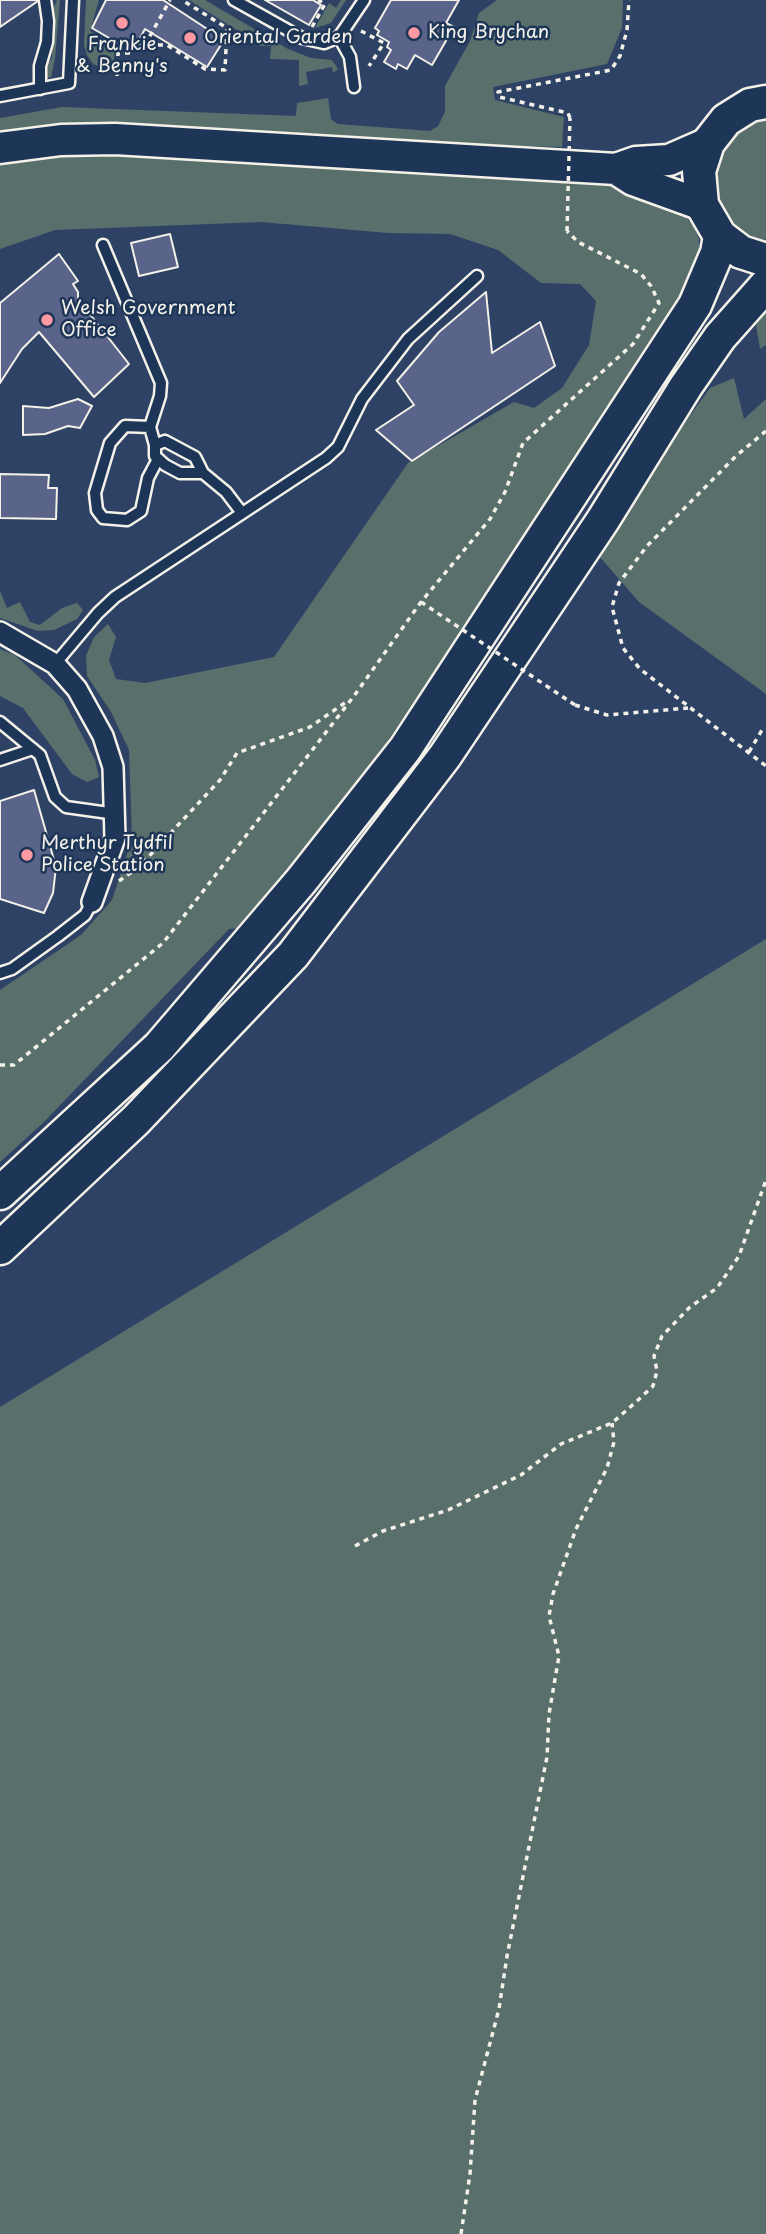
<!DOCTYPE html>
<html>
<head>
<meta charset="utf-8">
<style>
	body { margin:0 }
	canvas { display:block; background:#2e4265 }
</style>
</head>
<body>
<canvas width="766" height="2234"></canvas>
<script>
const g = document.querySelector('canvas').getContext('2d');
g.lineJoin = 'round';
function paint(path, color) {
  g.fillStyle = color;
  g.fill(path, 'evenodd');
}
function poly(rows) {
  const path = new Path2D();
  for (const r of rows) {
    path.moveTo(r[0], r[1]);
    for (let i = 2; i < r.length; i += 2) path.lineTo(r[i], r[i + 1]);
  }
  return path;
}
function strokePath(path, color, width, dash) {
  g.strokeStyle = color;
  g.lineWidth = width;
  g.lineCap = dash ? 'butt' : 'round';
  g.setLineDash(dash || []);
  g.stroke(path);
}
function label(font, color, halo, rows, align = 'center') {
  g.font = font + ' "Playpen Sans",sans-serif';
  g.lineWidth = 5;
  g.setLineDash([]);
  g.textBaseline = 'middle';
  g.strokeStyle = halo;
  g.fillStyle = color;
  for (const [text, x, y, turn = 0] of rows) {
    g.save();
    g.translate(x, y);
    g.rotate((+turn || 0) * Math.PI / 180);
    g.textAlign = isNaN(turn) ? turn : align;
    if (halo) g.strokeText(text, 0, 0);
    g.fillText(text, 0, 0);
    g.restore();
  }
}
const green = poly([
	[57,0,60,0,55,58,51,77,45,79,43,72,52,57,53,9],
	[86,0,99,0,90,31,115,45,113,73,93,64,87,55,84,45],
	[189,0,205,0,288,49,311,58,332,60,338,69,333,73,332,67,306,72,308,84,299,86,299,60,270,59,271,46,258,46,258,39,251,39],
	[341,0,346,0,331,23,315,28,329,3,336,8],
	[497,0,623,0,622,28,607,64,493,87,495,100,564,117,562,147,459,144,221,130,82,128,0,131,0,118,62,107,296,116,297,103,328,98,331,119,338,124,430,131,438,126,445,112,445,86,470,41,479,13],
	[766,120,766,240,748,235,729,219,718,197,717,173,724,150,736,134,754,123],
	[78,151,601,183,654,197,677,209,693,224,699,239,699,258,674,311,527,537,363,777,242,928,229,929,44,1122,0,1162,0,990,81,935,112,900,132,839,129,750,111,712,87,676,86,656,94,637,108,624,116,637,109,660,116,679,145,683,274,657,408,463,514,402,534,408,562,388,589,345,596,301,580,284,541,283,498,250,450,234,388,233,261,222,55,230,0,249,0,161],
	[766,311,766,345,760,349,756,325],
	[734,378,744,419,766,399,766,694,639,602,599,556,637,489,710,388],
	[0,591,7,608,20,602,30,622,40,625,62,608,77,603,83,610,77,619,54,630,38,631,0,618],
	[0,649,15,655,63,699,95,760,99,777,87,782,72,774,23,708,0,696],
	[766,939,766,2234,0,2234,0,1407]
]);
const building = poly([
	[0,0,38,0,38,1,0,27,0,0],
	[106,0,163,0,224,40,207,67,145,29,138,42,133,39,128,49,92,28,106,0],
	[265,0,313,0,321,5,309,25,265,0],
	[391,0,459,0,446,23,454,27,432,65,415,55,407,69,398,64,396,69,384,62,391,50,387,47,389,42,377,35,379,31,375,28,391,0],
	[170,234,178,267,139,276,131,243,170,234],
	[59,254,78,281,73,284,78,292,78,299,129,364,94,397,39,332,22,349,0,383,0,303,59,254],
	[486,292,492,353,540,322,555,366,412,461,376,430,414,405,397,381,439,332,486,292],
	[78,399,92,406,80,428,68,426,45,434,23,435,23,406,49,408,78,399],
	[0,474,49,475,48,488,57,488,56,519,0,518,0,474],
	[34,790,56,867,53,893,44,913,0,899,0,801,34,790]
]);
const path = poly([
	[312,27,325,4,318,0],
	[361,31,384,43,369,66],
	[145,45,170,0],
	[117,76,118,53,132,53,133,45,167,45,205,69,225,70,227,28,182,0],
	[570,118,568,113,499,97,498,92,611,70,620,56,627,30,629,0],
	[766,431,736,456,647,546,619,583,612,607,623,648,640,669,766,766],
	[575,705,607,715,688,708],
	[749,752,762,730,766,729],
	[119,881,139,867,220,780,237,753,310,727,349,700],
	[0,1065,14,1065,163,943,354,696,421,602,490,519,505,492,523,443,633,344,659,303,651,286,641,274,578,242,567,231],
	[355,1546,383,1531,448,1510,521,1475,561,1444,612,1423,636,1402,653,1386,657,1371,654,1356,662,1336,690,1307,717,1288,739,1256,766,1180],
	[461,2234,470,2174,475,2100,499,2009,507,1956,547,1757,549,1714,559,1656,549,1616,553,1594,576,1529,607,1468,614,1442,612,1423]
]);
const service = poly([
	[234,0,302,38,324,43,339,37,364,0],
	[339,37,350,57,354,87],
	[40,89,40,66,47,42,48,21,45,0],
	[0,96,69,83,73,0],
	[103,245,161,383,160,396,150,427,155,445],
	[150,427,125,426,110,443,95,493,97,510,103,518,127,520,141,511,148,478,158,459],
	[165,441,195,457,203,473,180,473,165,465,155,456,155,445,165,441],
	[203,473,226,492,242,513],
	[55,664,98,613,115,597,326,458,338,447,362,399,408,339,477,276],
	[0,722,40,755,55,797,66,807,116,814],
	[0,760,33,749],
	[0,973,12,969,58,936,85,915,92,902]
]);
const minor = poly([
	[0,632,55,664,77,689,103,736,113,767,115,838,92,902]
]);
const primary = poly([
	[0,148,61,140,115,139,616,169,636,162,669,160,708,143],
	[616,169,633,180,702,205]
]);
const trunk = poly([
	[766,102,750,105,726,120,708,143,699,171,702,205,720,236,741,252,766,260],
	[0,1193,159,1047,301,881,405,749,695,305,717,253,720,236],
	[0,1248,136,1120,293,955,445,756,603,520,686,386,720,337,766,285]
]);
const pathBridge = poly([
	[567,231,570,118],
	[421,602,575,705]
]);
const markers = [
	[122,23,7,"#ff9aa2"],
	[414,33,7,"#ff9aa2"],
	[190,38,7,"#ff9aa2"],
	[47,320,7,"#ff9aa2"],
	[27,855,7,"#ff9aa2"]
];
const poiNames = [
	["King Brychan",428,33],
	["Oriental Garden",204,38],
	["Frankie",122,45,"center"],
	["& Benny's",122,67,"center"],
	["Welsh Government",61,309],
	["Office",61,331],
	["Merthyr Tydfil",41,844],
	["Police Station",41,866]
];
paint(green, '#586f6b');
paint(building, '#5a6389');
strokePath(building, '#f4f1e8', 2);
strokePath(service, '#f4f1e8', 15);
strokePath(minor, '#f4f1e8', 24);
strokePath(primary, '#f4f1e8', 35);
strokePath(trunk, '#f4f1e8', 37);
strokePath(path, '#f4f1e8', 3.5, [5, 5]);
strokePath(service, '#1d3557', 10);
strokePath(minor, '#1d3557', 19);
strokePath(primary, '#1d3557', 30);
strokePath(trunk, '#1d3557', 32);
strokePath(pathBridge, '#f4f1e8', 3.5, [5, 5]);
for (const [x, y, r, color] of markers) {
  const dot = new Path2D();
  dot.arc(x, y, r, 0, 2 * Math.PI);
  g.fillStyle = color;
  g.fill(dot);
  strokePath(dot, '#1d3557', 2.5);
}
label('19px', '#f4f1e8', '#1d3557', poiNames, 'left');
</script>
</body>
</html>
